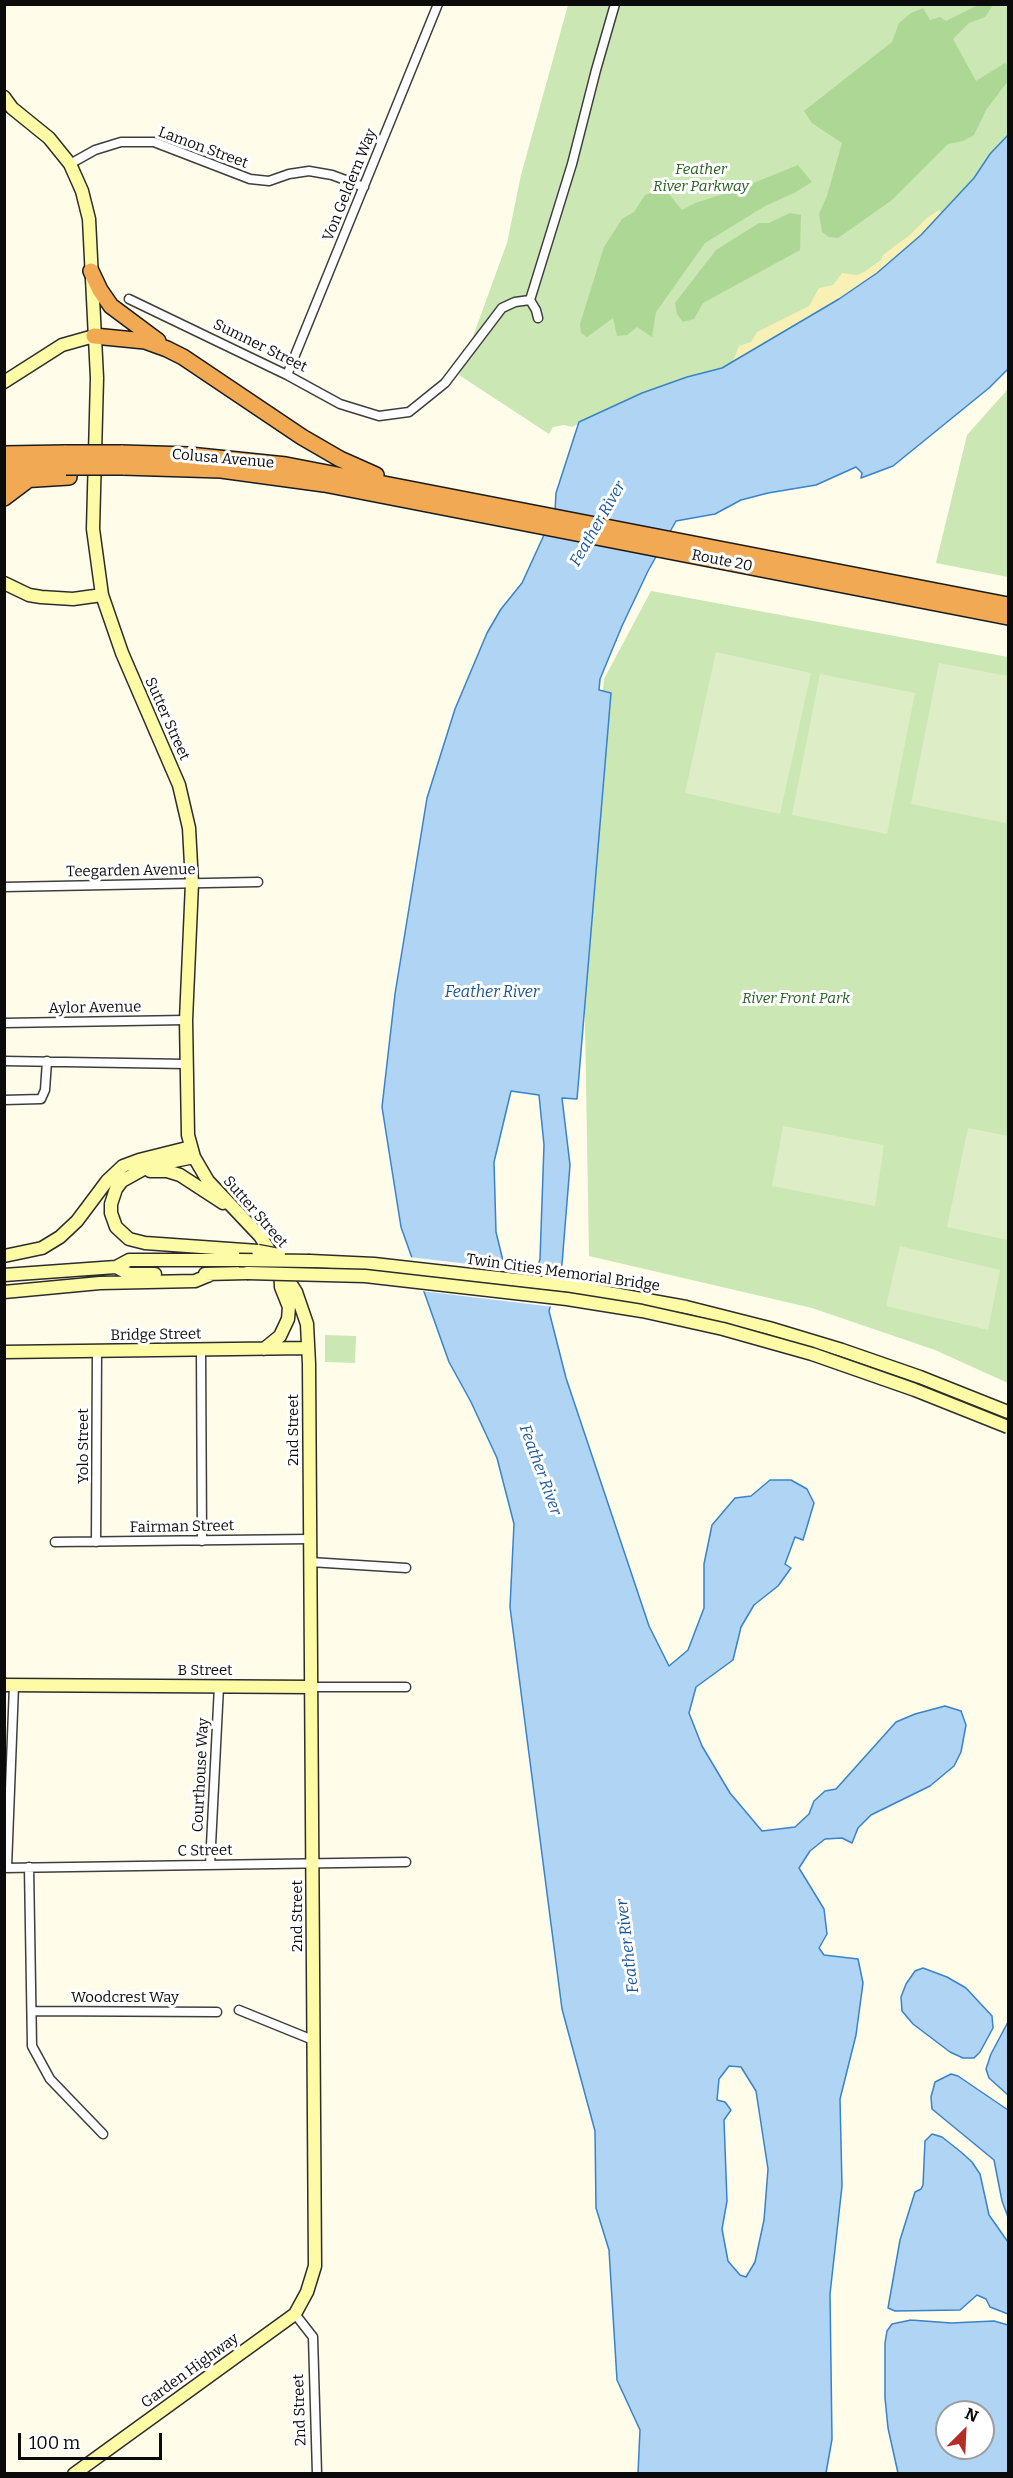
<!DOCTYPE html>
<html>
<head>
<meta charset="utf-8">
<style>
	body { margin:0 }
	#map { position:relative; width:1013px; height:2478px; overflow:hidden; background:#fffce9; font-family:Bitter,serif }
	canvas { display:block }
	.frame { position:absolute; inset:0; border:6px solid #0b0b0b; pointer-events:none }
	.north { position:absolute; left:935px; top:2400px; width:60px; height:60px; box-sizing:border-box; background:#fff; border:2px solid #9d9d9d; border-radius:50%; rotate:24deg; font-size:16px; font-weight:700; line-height:24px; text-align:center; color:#0b0b0b }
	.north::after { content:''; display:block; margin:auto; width:21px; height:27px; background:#b62c27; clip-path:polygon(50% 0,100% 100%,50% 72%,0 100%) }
	.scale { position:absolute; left:18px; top:2433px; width:144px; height:27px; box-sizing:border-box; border:3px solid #0b0b0b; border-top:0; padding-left:8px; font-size:18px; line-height:21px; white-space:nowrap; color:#0b0b0b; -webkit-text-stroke:4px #fff; paint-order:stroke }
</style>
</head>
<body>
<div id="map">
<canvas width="1013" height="2478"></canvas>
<div class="frame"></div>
<div class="north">N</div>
<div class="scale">100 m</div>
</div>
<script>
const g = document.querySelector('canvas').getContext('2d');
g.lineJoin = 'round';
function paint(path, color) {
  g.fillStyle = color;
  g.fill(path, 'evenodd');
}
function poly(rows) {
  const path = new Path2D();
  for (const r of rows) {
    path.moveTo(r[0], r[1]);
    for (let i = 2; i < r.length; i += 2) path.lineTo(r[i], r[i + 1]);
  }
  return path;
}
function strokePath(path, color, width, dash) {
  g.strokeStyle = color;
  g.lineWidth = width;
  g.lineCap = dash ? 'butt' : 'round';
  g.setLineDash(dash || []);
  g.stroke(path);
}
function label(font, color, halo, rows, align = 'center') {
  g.font = font + ' Bitter,serif';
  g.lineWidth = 6;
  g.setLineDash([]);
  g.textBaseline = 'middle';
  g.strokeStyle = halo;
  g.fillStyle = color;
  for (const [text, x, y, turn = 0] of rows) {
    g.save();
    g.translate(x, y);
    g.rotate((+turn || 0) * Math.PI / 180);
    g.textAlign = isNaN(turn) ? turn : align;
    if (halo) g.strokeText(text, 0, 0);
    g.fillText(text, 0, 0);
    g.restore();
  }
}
const green = poly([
	[568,5,1008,5,1008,134,990,154,974,178,921,235,839,299,722,368,687,377,642,393,572,427,564,425,553,427,549,434,459,375,507,243,521,175],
	[1008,389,1008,577,936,563,967,435],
	[651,591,1008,657,1008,1383,935,1350,812,1308,589,1256,583,904,604,679],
	[325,1335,356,1336,355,1363,325,1362]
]);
const forest = poly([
	[978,5,993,5,985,17,969,23,953,39,976,81,1005,63,1008,67,1008,81,986,110,974,135,963,141,948,144,892,200,838,238,829,237,822,232,819,214,827,196,842,143,812,123,804,111,892,42,899,23,911,13,923,8,930,20,940,17,946,21],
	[798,165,812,182,794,193,765,206,705,243,656,312,652,337,637,327,627,335,617,336,613,318,587,337,581,333,580,324,604,247,622,219,634,212,645,195,654,192,669,194,682,210,695,203,736,190],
	[790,213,801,215,800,250,703,303,694,319,683,322,677,314,675,303,716,250,759,223,769,223]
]);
const sand = poly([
	[939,210,942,213,921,235,877,273,839,299,733,361,739,346,751,342,757,332,809,306,819,288,833,285,842,273,857,275,864,272,881,260,883,255,911,234,927,218]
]);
const pitch = poly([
	[716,652,811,673,780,814,685,793],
	[939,663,1008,676,1008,813,1006,823,911,804],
	[820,674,915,693,887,834,792,815],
	[783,1126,884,1145,875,1206,772,1186],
	[968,1128,1008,1136,1008,1240,947,1227],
	[900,1246,1000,1270,988,1330,886,1306]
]);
const water = poly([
	[1008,135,1008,369,989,388,893,466,861,478,862,473,856,467,816,485,768,493,741,500,715,514,676,521,648,571,622,626,600,679,599,690,611,693,577,1099,562,1098,570,1165,562,1264,549,1311,566,1378,649,1626,669,1666,688,1650,704,1608,704,1564,712,1525,735,1498,751,1496,770,1480,791,1480,807,1489,814,1503,803,1540,795,1537,785,1564,791,1568,778,1586,754,1605,741,1627,733,1660,696,1687,689,1713,702,1746,730,1793,762,1831,795,1827,809,1814,814,1801,825,1791,836,1789,896,1722,915,1714,945,1706,961,1711,966,1725,961,1752,954,1766,930,1786,871,1815,858,1828,852,1843,842,1838,825,1839,810,1851,799,1868,824,1909,827,1934,819,1948,824,1955,858,1959,863,1983,856,2035,840,2099,842,2186,830,2294,832,2439,826,2473,638,2473,640,2430,617,2380,609,2250,596,2208,595,2131,562,2009,510,1607,514,1524,497,1458,471,1402,449,1362,401,1227,382,1107,395,994,427,798,455,709,487,633,501,609,522,583,555,511,556,493,579,422,642,393,687,377,722,368,839,299,877,273,921,235,974,178,990,154,1008,135],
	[511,1091,539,1095,544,1145,540,1259,534,1281,517,1283,504,1265,496,1232,494,1162,511,1091],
	[729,2066,741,2067,756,2091,768,2169,764,2220,755,2262,746,2277,740,2275,728,2261,722,2229,727,2201,724,2120,731,2110,725,2102,717,2100,719,2079,729,2066],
	[923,1968,947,1977,966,1988,992,2016,993,2028,980,2052,974,2058,963,2058,950,2052,913,2024,902,2011,901,1997,906,1984,915,1971,923,1968],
	[1008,2022,1008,2095,989,2078,986,2069,991,2054,1008,2022],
	[951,2074,958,2076,1008,2110,1008,2217,1002,2201,994,2160,932,2109,931,2097,935,2082,951,2074],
	[932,2134,942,2137,961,2152,972,2162,980,2174,989,2215,1008,2242,1008,2314,990,2307,986,2299,977,2295,960,2310,895,2311,888,2308,900,2240,915,2192,921,2189,923,2185,925,2141,932,2134],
	[911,2320,951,2323,994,2321,1008,2325,1008,2473,898,2473,888,2428,885,2398,885,2343,887,2331,892,2324,911,2320],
	[947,2412,983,2412,983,2448,947,2448,947,2412]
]);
const pier = poly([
	[409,1257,486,1266,489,1261,494,1262,496,1266,510,1268,519,1281,532,1279,534,1271,563,1274,554,1307,421,1291]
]);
const street = poly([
	[70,164,95,150,121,142,154,142,250,179,269,181,289,174,309,171,332,175,364,187],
	[129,299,287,375,340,404,379,416,409,412,445,383,502,308,515,302,530,300],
	[530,300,572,164,596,70,615,4],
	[530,300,536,310,538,318],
	[287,375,438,4],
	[4,887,258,882],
	[4,1023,186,1020],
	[4,1061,186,1064],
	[4,1100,41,1099,45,1090,47,1061],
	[201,1349,202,1541],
	[55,1542,310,1539],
	[96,1542,97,1350],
	[310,1562,406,1568],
	[312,1687,406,1687],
	[210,1865,219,1686],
	[7,1867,14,1685],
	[29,1867,32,2046,50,2079,103,2134],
	[4,1868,406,1862],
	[239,2010,313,2040],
	[32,2011,217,2012],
	[295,2314,313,2337,317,2474]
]);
const secondary = poly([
	[4,97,12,108,49,138,70,164,82,191,89,219,97,378,93,529,102,595,122,653,179,785,189,828,192,883,186,1020,188,1135,194,1157,208,1181,260,1236,296,1292,307,1324,309,1364,315,2266,307,2292,295,2314,74,2474],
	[4,382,62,345,94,336],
	[4,583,29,595,41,597,73,599,102,595],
	[194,1157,149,1166,122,1181,116,1189,111,1204,111,1213,116,1227,129,1239,145,1243,258,1251],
	[150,1171,167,1171,180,1175,223,1203],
	[4,1256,42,1248,60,1237,77,1221,107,1181,123,1166,139,1160,191,1147],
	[310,1261,374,1264,569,1286,686,1307,769,1328,842,1350,920,1377,1008,1412],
	[116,1267,129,1274,155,1274],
	[205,1274,247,1273],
	[4,1275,116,1267,129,1260,239,1260],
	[4,1292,100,1283,195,1281,212,1274],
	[264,1349,280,1336,288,1319,289,1307,281,1287,280,1265],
	[4,1352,308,1348],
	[4,1685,312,1687]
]);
const highway = poly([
	[91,271,100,290,111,306,158,341],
	[94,336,145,341,167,349,183,357,302,437,340,459,376,475],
	[121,453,189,455,286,465,1008,605],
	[4,454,66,453],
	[4,467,66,467],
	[123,467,221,470,324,484,1008,617],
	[4,481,69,477],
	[4,498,28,480]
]);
const secondaryBridge = poly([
	[258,1251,279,1255],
	[239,1260,310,1261],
	[247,1273,365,1276,567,1299,642,1311,723,1329,812,1354,915,1390,1008,1427]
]);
const highwayBridge = poly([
	[66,453,121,453],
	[66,467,123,467]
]);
const streetNames = [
	["Lamon Street",203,148,20],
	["Von Geldern Way",350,185,-68],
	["Sumner Street",260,346,26],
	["Colusa Avenue",223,459,5],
	["Route 20",722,561,11],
	["Sutter Street",167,719,66],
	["Teegarden Avenue",131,871,-1],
	["Aylor Avenue",95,1008,-1],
	["Sutter Street",255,1212,49],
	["Twin Cities Memorial Bridge",563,1273,8],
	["Bridge Street",156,1335,-1],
	["2nd Street",294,1430,-90],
	["Yolo Street",84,1446,-90],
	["Fairman Street",182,1527,-1],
	["B Street",205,1671],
	["Courthouse Way",201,1775,-87],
	["C Street",205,1851,-1],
	["2nd Street",298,1916,-90],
	["Woodcrest Way",125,1998],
	["Garden Highway",190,2371,-36],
	["2nd Street",300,2410,-92]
];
const parkNames = [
	["Feather",701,170],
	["River Parkway",701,187],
	["River Front Park",796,999]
];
const waterNames = [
	["Feather River",598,524,-60],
	["Feather River",492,993],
	["Feather River",540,1470,70],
	["Feather River",628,1946,-97]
];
paint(green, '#cae7b4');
paint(forest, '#add794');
paint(sand, '#f9f0b6');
paint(pitch, '#ddeec6');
paint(water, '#afd4f4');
strokePath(water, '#3883c9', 1.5);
paint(pier, '#fffce9');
strokePath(street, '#3e3e3e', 11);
strokePath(secondary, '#2d2d2d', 15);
strokePath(highway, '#1c1c1c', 18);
strokePath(street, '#fff', 8);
strokePath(secondary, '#fdfba5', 12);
strokePath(highway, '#f1a954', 15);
strokePath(secondaryBridge, '#2d2d2d', 15, []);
strokePath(highwayBridge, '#1c1c1c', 18, []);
strokePath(secondaryBridge, '#fdfba5', 12);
strokePath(highwayBridge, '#f1a954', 15);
label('15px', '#0b0b0b', '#fff', streetNames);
label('italic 15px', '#26601e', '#fff', parkNames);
label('italic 16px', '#185598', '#fff', waterNames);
</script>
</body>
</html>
